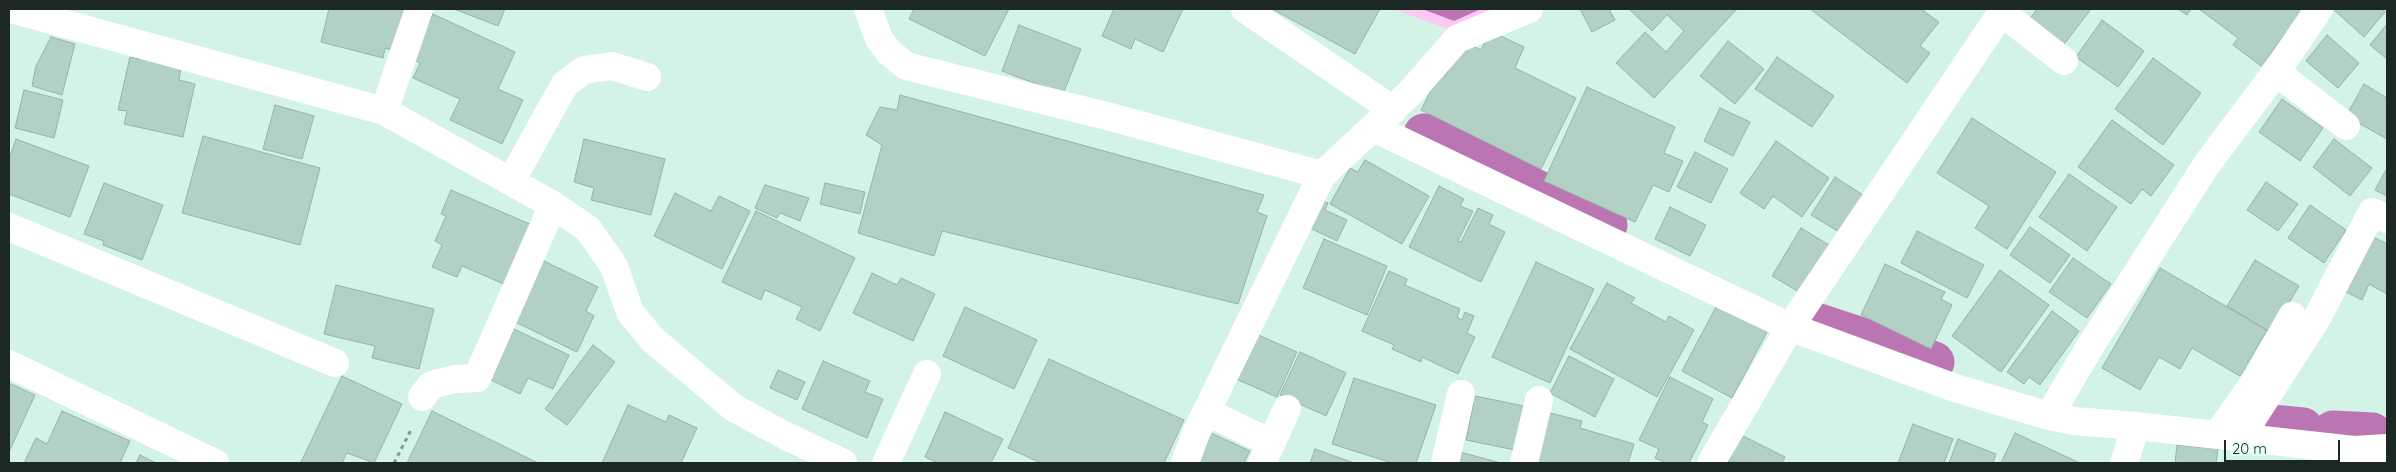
<!DOCTYPE html>
<html>
<head>
<meta charset="utf-8">
<style>
	body { margin:0 }
	#map { position:relative; width:2396px; height:472px; overflow:hidden; background:#d3f3e6; font-family:Quicksand,sans-serif }
	canvas { display:block }
	.frame { position:absolute; inset:0; border:10px solid #1c2823; pointer-events:none }
	.scale { position:absolute; left:2224px; top:440px; width:116px; height:22px; box-sizing:border-box; border:2px solid #1c2823; border-top:0; padding-left:6px; font-size:15px; line-height:18px; white-space:nowrap; color:#1c2823; -webkit-text-stroke:4px #e5fff4; paint-order:stroke }
</style>
</head>
<body>
<div id="map">
<canvas width="2396" height="472"></canvas>
<div class="frame"></div>
<div class="scale">20 m</div>
</div>
<script>
const g = document.querySelector('canvas').getContext('2d');
g.lineJoin = 'round';
function paint(path, color) {
  g.fillStyle = color;
  g.fill(path, 'evenodd');
}
function poly(rows) {
  const path = new Path2D();
  for (const r of rows) {
    path.moveTo(r[0], r[1]);
    for (let i = 2; i < r.length; i += 2) path.lineTo(r[i], r[i + 1]);
  }
  return path;
}
function strokePath(path, color, width, dash) {
  g.strokeStyle = color;
  g.lineWidth = width;
  g.lineCap = dash ? 'butt' : 'round';
  g.setLineDash(dash || []);
  g.stroke(path);
}
const green = poly([
	[1393,9,1505,9,1451,30]
]);
const water = poly([
	[1422,9,1481,9,1454,21]
]);
const canal = poly([
	[1424,134,1607,225],
	[1819,324,1934,362],
	[2261,424,2303,428],
	[2333,431,2372,433]
]);
const building = poly([
	[329,9,404,9,394,51,385,48,383,58,321,42,329,9],
	[454,9,505,9,498,26,454,9],
	[914,9,1009,9,985,56,909,19,914,9],
	[1114,9,1183,9,1163,52,1135,39,1131,49,1102,36,1114,9],
	[1272,9,1380,9,1355,54,1272,9],
	[1580,9,1609,9,1615,20,1592,32,1580,9],
	[1629,9,1737,9,1654,98,1616,63,1645,32,1666,52,1684,31,1667,15,1652,31,1629,9],
	[1810,9,1921,9,1939,22,1920,46,1930,53,1907,83,1810,9],
	[2037,9,2091,9,2062,47,2028,21,2037,9],
	[2178,9,2191,9,2187,15,2178,9],
	[2199,9,2304,9,2261,66,2233,45,2238,38,2199,9],
	[2333,9,2382,9,2385,12,2364,37,2333,9],
	[433,14,515,52,498,89,523,100,502,144,450,120,460,99,413,78,420,63,412,59,433,14],
	[2102,20,2144,51,2118,87,2076,57,2102,20],
	[2387,24,2387,59,2370,45,2387,24],
	[1019,25,1081,49,1063,94,1002,71,1019,25],
	[1490,31,1524,47,1515,68,1576,98,1541,169,1421,110,1440,73,1445,76,1464,42,1481,50,1490,31],
	[2327,35,2359,63,2338,88,2306,61,2327,35],
	[51,37,75,44,62,95,32,86,36,66,51,37],
	[1728,41,1764,69,1735,104,1700,76,1728,41],
	[140,54,182,64,179,80,195,84,183,137,124,124,127,111,118,110,130,57,139,59,140,54],
	[1777,57,1834,96,1812,127,1755,89,1777,57],
	[2153,58,2201,93,2163,145,2115,109,2153,58],
	[2364,84,2387,98,2387,139,2346,116,2364,84],
	[1587,87,1675,127,1664,153,1683,161,1669,192,1653,185,1635,222,1544,181,1587,87],
	[24,90,63,100,54,138,15,128,24,90],
	[900,95,1264,195,1257,212,1267,216,1238,304,942,231,934,256,858,233,882,145,866,135,880,107,897,110,900,95],
	[2282,99,2323,128,2300,161,2259,132,2282,99],
	[275,105,314,116,302,159,263,149,275,105],
	[1720,108,1750,122,1733,156,1704,141,1720,108],
	[1972,118,2056,172,2007,249,1975,228,1989,206,1937,173,1972,118],
	[2112,120,2174,165,2151,196,2142,189,2131,204,2078,167,2112,120],
	[203,136,320,168,300,245,182,213,203,136],
	[16,139,89,166,70,217,9,194,9,159,16,139],
	[584,139,665,159,651,215,591,200,594,188,574,182,584,139],
	[2334,139,2372,168,2350,196,2313,167,2334,139],
	[1776,141,1829,178,1802,217,1773,196,1764,209,1740,193,1776,141],
	[1695,152,1728,169,1711,203,1677,187,1695,152],
	[1365,160,1429,196,1402,244,1330,204,1350,168,1358,172,1365,160],
	[2387,168,2387,196,2375,190,2387,168],
	[2069,174,2117,207,2087,251,2039,217,2069,174],
	[1835,177,1863,195,1839,232,1811,215,1835,177],
	[2266,182,2298,204,2278,231,2247,210,2266,182],
	[104,183,163,205,142,260,103,245,104,241,84,234,104,183],
	[825,183,865,192,860,214,820,204,825,183],
	[765,185,809,198,800,221,780,213,777,218,755,208,765,185],
	[1439,186,1464,199,1460,206,1473,211,1458,241,1461,242,1478,208,1493,215,1489,224,1505,232,1481,282,1409,247,1439,186],
	[451,190,532,225,506,285,462,266,457,277,432,267,442,245,435,241,446,216,441,214,451,190],
	[675,193,711,211,719,196,750,211,722,269,654,236,675,193],
	[1318,199,1328,203,1325,210,1347,220,1337,241,1306,226,1318,199],
	[2310,205,2346,230,2324,263,2288,238,2310,205],
	[1670,207,1706,225,1690,256,1655,239,1670,207],
	[756,211,855,258,820,331,796,319,802,307,765,290,761,300,722,282,756,211],
	[2030,227,2070,255,2050,283,2010,255,2030,227],
	[1801,228,1829,245,1799,292,1772,276,1801,228],
	[1917,231,1984,265,1967,298,1901,263,1917,231],
	[2366,233,2387,244,2387,294,2369,284,2362,300,2338,288,2366,233],
	[1324,239,1387,266,1367,315,1303,288,1324,239],
	[2073,258,2111,284,2087,318,2049,292,2073,258],
	[542,260,598,287,586,311,594,316,577,352,513,321,542,260],
	[2255,260,2299,286,2271,333,2227,306,2255,260],
	[1536,262,1594,289,1550,383,1492,357,1536,262],
	[1885,264,1945,292,1941,299,1952,305,1931,349,1861,315,1885,264],
	[2160,268,2267,330,2240,376,2192,348,2180,369,2159,357,2140,390,2102,368,2160,268],
	[2000,270,2049,305,2001,372,1952,336,2000,270],
	[1389,271,1407,279,1405,285,1460,309,1457,317,1462,320,1465,312,1474,316,1467,333,1475,337,1458,374,1422,357,1421,362,1392,349,1394,345,1362,331,1389,271],
	[872,273,897,285,901,278,935,294,913,341,853,313,872,273],
	[1607,283,1635,298,1631,303,1666,322,1669,316,1694,330,1657,397,1570,349,1607,283],
	[336,285,434,309,419,369,372,358,375,346,324,334,336,285],
	[1717,305,1767,332,1732,398,1682,371,1717,305],
	[965,307,1037,340,1014,389,943,356,965,307],
	[2052,311,2079,331,2040,385,2029,377,2024,384,2007,372,2052,311],
	[514,329,569,355,553,389,528,378,520,394,491,380,514,329],
	[1256,334,1297,352,1277,397,1236,379,1256,334],
	[593,345,615,362,567,425,545,409,593,345],
	[1300,352,1346,373,1326,416,1280,395,1300,352],
	[1569,356,1614,379,1595,417,1550,393,1569,356],
	[1049,359,1184,420,1164,463,1041,463,1008,448,1049,359],
	[823,361,870,381,865,392,883,399,867,438,802,409,823,361],
	[778,370,805,382,797,400,770,388,778,370],
	[342,376,402,404,374,463,347,453,342,463,303,463,301,462,342,376],
	[1670,377,1713,399,1702,422,1708,425,1689,463,1666,463,1655,458,1659,449,1639,440,1670,377],
	[1354,378,1436,405,1416,463,1392,463,1332,444,1354,378],
	[9,383,35,395,9,452,9,383],
	[1475,396,1524,406,1515,450,1466,440,1475,396],
	[628,405,666,422,669,415,697,428,681,463,602,463,628,405],
	[62,411,130,441,120,463,24,463,36,438,47,444,62,411],
	[432,411,538,463,407,463,432,411],
	[1542,411,1582,421,1580,428,1634,444,1628,463,1528,463,1542,411],
	[945,412,1003,439,991,463,938,463,925,457,945,412],
	[1913,424,1953,439,1944,463,1898,463,1913,424],
	[1209,432,1250,451,1244,463,1194,463,1209,432],
	[2015,433,2080,463,2001,463,2015,433],
	[1741,435,1785,457,1782,463,1728,462,1741,435],
	[1958,439,1996,454,1993,463,1949,463,1958,439],
	[2177,445,2218,449,2216,463,2175,463,2177,445],
	[1315,449,1354,463,1310,463,1315,449],
	[1460,452,1501,463,1457,463,1460,452],
	[140,455,156,463,136,463,140,455]
]);
const path = poly([
	[394,463,412,428]
]);
const street = poly([
	[11,9,384,111,553,205,588,229,614,266,630,312,652,339,734,408,784,435,843,463],
	[868,9,879,39,889,52,906,66,1107,116,1322,175],
	[1245,9,1393,110],
	[2001,12,2064,61],
	[2276,72,2346,126],
	[384,111,419,9],
	[1374,128,1790,327,1955,388,2049,416,2074,421,2136,426,2354,450,2387,448],
	[511,181,565,84,584,70,612,66,647,77],
	[9,227,335,363],
	[9,364,215,463],
	[422,397,431,385,455,379,477,378,553,205],
	[1207,412,1271,443],
	[2049,416,2091,345,2207,164,2276,72,2319,9],
	[2217,435,2258,377,2292,316],
	[2240,438,2316,320,2372,212,2387,219],
	[886,463,927,374],
	[1185,463,1196,433,1322,175,1409,94,1457,39,1529,9],
	[1262,463,1287,409],
	[1445,463,1461,394],
	[1524,463,1539,400],
	[1711,463,1790,327,2004,9],
	[2124,463,2136,426]
]);
paint(green, '#fbc9f3');
paint(water, '#bc75b3');
strokePath(canal, '#bc75b3', 41);
paint(building, '#b2d1c4');
strokePath(building, '#95b3a7', 1);
strokePath(path, '#829990', 3, [4, 4]);
strokePath(street, '#fff', 28);
</script>
</body>
</html>
